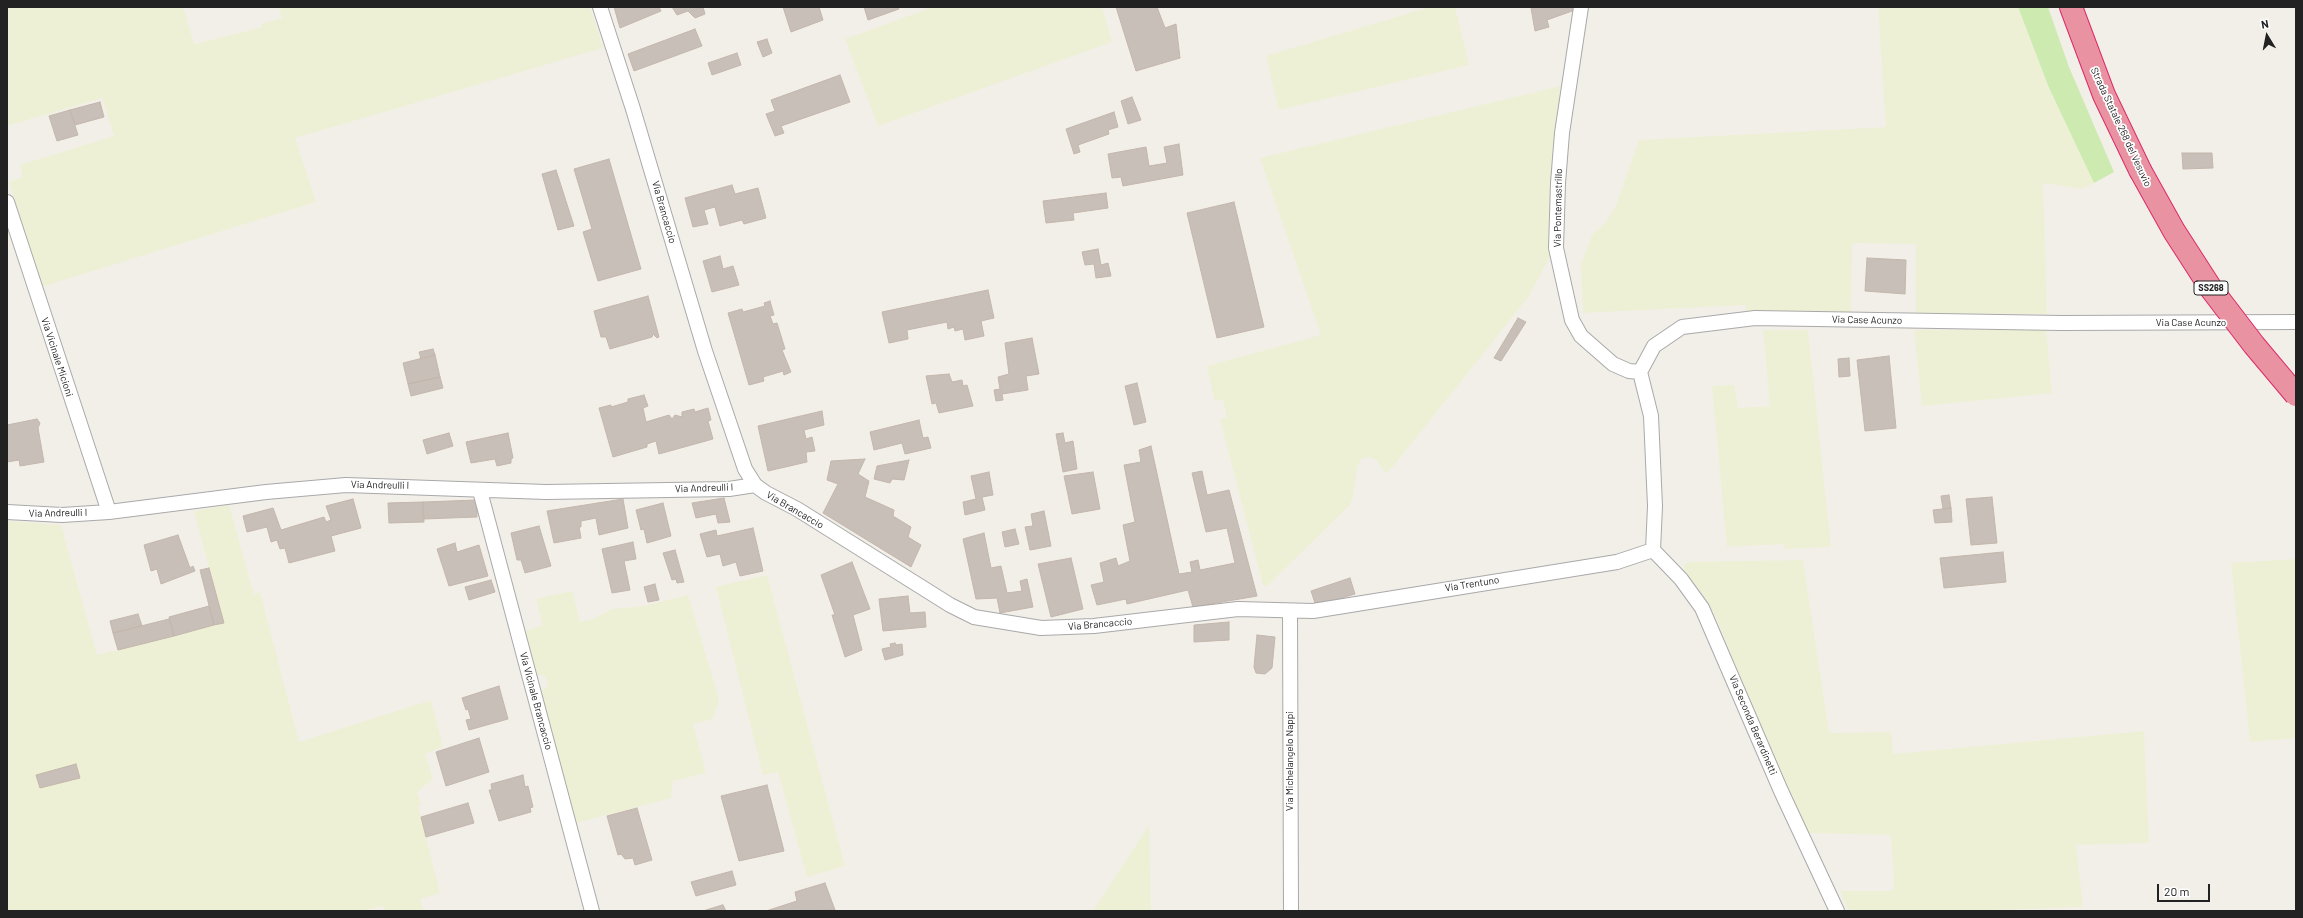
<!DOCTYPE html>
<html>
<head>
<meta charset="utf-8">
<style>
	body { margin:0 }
	#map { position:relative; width:2303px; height:918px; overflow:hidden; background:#f2efe9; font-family:Barlow,sans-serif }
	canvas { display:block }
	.frame { position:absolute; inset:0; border:8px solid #222; pointer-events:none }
	.north { position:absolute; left:2247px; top:16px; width:40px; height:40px; -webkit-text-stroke:3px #fff; paint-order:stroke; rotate:350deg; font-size:11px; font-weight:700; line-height:16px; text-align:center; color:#222 }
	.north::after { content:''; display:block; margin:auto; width:14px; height:18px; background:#222; clip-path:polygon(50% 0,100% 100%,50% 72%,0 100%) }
	.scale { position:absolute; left:2157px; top:884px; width:53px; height:18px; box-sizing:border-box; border:2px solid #222; border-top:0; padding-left:5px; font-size:12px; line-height:14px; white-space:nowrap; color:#222; -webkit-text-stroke:3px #fff; paint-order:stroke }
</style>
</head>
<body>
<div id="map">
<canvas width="2303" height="918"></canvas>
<div class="frame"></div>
<div class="north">N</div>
<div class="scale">20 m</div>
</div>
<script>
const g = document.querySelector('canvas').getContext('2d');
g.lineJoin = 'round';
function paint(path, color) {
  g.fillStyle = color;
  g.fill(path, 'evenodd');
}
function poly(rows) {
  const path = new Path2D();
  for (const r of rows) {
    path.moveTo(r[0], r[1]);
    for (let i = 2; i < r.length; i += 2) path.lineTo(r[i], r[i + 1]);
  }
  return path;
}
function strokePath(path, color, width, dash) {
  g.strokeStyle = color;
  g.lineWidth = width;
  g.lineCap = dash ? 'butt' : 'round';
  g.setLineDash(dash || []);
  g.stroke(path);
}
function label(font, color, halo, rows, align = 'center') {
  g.font = font + ' Barlow,sans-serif';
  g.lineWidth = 3.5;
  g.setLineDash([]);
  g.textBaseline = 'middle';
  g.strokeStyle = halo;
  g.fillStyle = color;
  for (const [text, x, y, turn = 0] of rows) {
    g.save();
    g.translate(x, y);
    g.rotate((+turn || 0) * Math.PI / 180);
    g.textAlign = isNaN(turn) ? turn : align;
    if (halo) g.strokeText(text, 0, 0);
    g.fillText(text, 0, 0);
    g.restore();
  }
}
const farmland = poly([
	[7,7,183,7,194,44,262,27,261,24,282,18,279,7,590,7,603,48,295,138,316,202,41,287,9,182,23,177,20,165,114,136,102,98,7,126],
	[933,7,1102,7,1112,42,878,126,845,39],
	[1430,7,1455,7,1469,65,1279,110,1266,56],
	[1878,7,2018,7,2049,89,2094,183,2082,189,2043,183,2047,314,1916,313,1916,244,1852,243,1851,314,1746,314,1746,305,1583,313,1581,264,1592,235,1606,222,1616,206,1639,140,1886,127],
	[1561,86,1552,170,1548,232,1550,256,1529,296,1395,464,1386,473,1375,459,1370,457,1361,459,1357,467,1353,497,1350,505,1267,586,1263,585,1220,419,1227,418,1223,399,1215,401,1207,366,1321,335,1260,158],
	[1763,330,1808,330,1831,547,1785,549,1784,544,1727,547,1712,386,1734,385,1738,408,1770,406],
	[1914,330,2046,330,2052,393,1922,406],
	[229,505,254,595,260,592,299,742,431,700,443,747,425,754,433,779,417,792,421,805,418,806,440,893,420,899,424,911,384,911,383,906,363,911,7,911,7,521,61,525,97,655,224,623,194,511],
	[2296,559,2296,738,2250,742,2231,563],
	[1803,560,1829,733,1891,732,1893,754,2144,731,2149,843,2076,845,2083,907,1963,911,1849,911,1840,891,1891,891,1894,886,1891,837,1888,835,1809,833,1771,749,1716,618,1702,593,1686,575,1684,568,1685,564,1689,562],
	[767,575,845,866,807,877,778,772,763,775,716,587],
	[572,591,580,622,593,619,612,609,644,606,688,595,719,699,713,719,693,724,706,773,673,781,671,798,576,823,540,690,548,687,545,675,537,675,525,631,543,625,536,599],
	[1149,825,1151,911,1093,911]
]);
const grass = poly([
	[2018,7,2048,7,2069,67,2114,172,2094,183,2049,88]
]);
const building = poly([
	[614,7,659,7,661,11,620,28,614,7],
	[672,7,694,7,695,9,703,7,705,14,695,18,688,11,677,15,672,7],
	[783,7,819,7,823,20,791,32,783,7],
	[864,7,898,7,899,9,868,20,864,7],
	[1116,7,1157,7,1165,28,1176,24,1180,58,1136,71,1116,7],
	[1533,7,1575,7,1575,10,1547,20,1549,27,1535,31,1531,8,1533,7],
	[695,29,702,46,634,71,628,54,695,29],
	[767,39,772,53,763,57,757,42,767,39],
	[737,53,741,65,712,75,708,63,737,53],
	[840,75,850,102,781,126,784,133,775,136,766,114,775,111,771,100,840,75],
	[1132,97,1141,120,1128,124,1121,101,1132,97],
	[100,102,104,117,75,125,70,110,100,102],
	[70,110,78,135,57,141,49,116,70,110],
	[1114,112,1118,127,1108,130,1109,134,1078,145,1080,152,1074,154,1066,129,1114,112],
	[1179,144,1183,175,1123,186,1121,177,1112,178,1108,154,1146,147,1149,166,1167,163,1164,147,1179,144],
	[2182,153,2212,153,2213,168,2183,169,2182,153],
	[609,159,641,269,598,281,583,232,592,229,574,169,609,159],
	[556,170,574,226,558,230,542,174,556,170],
	[732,185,735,194,758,188,766,218,744,224,742,220,720,226,715,207,704,210,708,224,693,227,685,198,732,185],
	[1106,193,1108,208,1073,213,1074,220,1046,223,1043,201,1106,193],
	[1234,202,1264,327,1217,338,1187,213,1234,202],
	[1098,249,1101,265,1108,263,1111,276,1096,278,1094,264,1085,265,1082,252,1098,249],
	[720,256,723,269,733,266,739,285,712,292,703,261,720,256],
	[1867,258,1906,260,1905,294,1865,291,1867,258],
	[988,290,994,318,981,321,984,336,965,340,963,329,955,331,954,327,948,329,947,322,907,330,908,339,889,343,882,312,988,290],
	[648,296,659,337,657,338,653,334,652,337,610,349,606,337,601,337,594,311,648,296],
	[770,301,774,315,770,316,773,324,777,323,785,349,782,350,791,372,784,375,783,371,763,377,764,381,749,385,728,313,742,309,743,312,765,306,764,303,770,301],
	[1518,318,1526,322,1501,361,1494,358,1518,318],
	[1032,338,1039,374,1026,376,1028,390,1002,394,1003,400,996,401,994,390,1000,389,998,377,1009,374,1005,343,1032,338],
	[433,349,435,355,421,359,419,352,433,349],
	[435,355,440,377,408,384,403,363,435,355],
	[1889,356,1896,428,1865,431,1857,360,1889,356],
	[1849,358,1850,376,1839,377,1838,359,1849,358],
	[949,374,952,382,962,380,963,386,967,385,973,406,939,413,936,403,932,404,926,376,949,374],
	[440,377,443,388,411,396,408,384,440,377],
	[1137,383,1146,422,1134,425,1125,386,1137,383],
	[644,395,648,406,643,408,646,422,669,415,672,419,675,415,682,417,682,412,694,409,695,412,708,408,711,420,708,421,713,439,659,454,656,441,647,444,647,447,613,457,599,408,611,405,611,407,628,402,628,399,644,395],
	[822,411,824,425,804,430,806,439,812,437,815,451,806,452,807,462,768,471,758,426,822,411],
	[37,419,40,423,38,428,44,462,20,466,19,460,7,462,7,425,37,419],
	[919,420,923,438,928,437,931,448,905,454,902,443,874,450,870,432,919,420],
	[449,433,453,446,427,454,423,440,449,433],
	[508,433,513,458,511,459,511,463,497,466,495,459,471,463,466,442,508,433],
	[1063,433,1065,443,1073,441,1077,469,1063,472,1056,434,1063,433],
	[1151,446,1179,574,1192,572,1190,562,1198,560,1200,570,1235,563,1227,528,1206,532,1192,473,1202,471,1207,495,1229,490,1257,596,1193,607,1188,590,1127,604,1126,599,1097,605,1091,585,1104,582,1100,563,1116,558,1118,566,1130,561,1123,525,1135,522,1124,465,1141,462,1139,450,1151,446],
	[865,459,858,474,869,481,865,497,894,510,893,516,911,527,908,537,921,545,911,567,823,513,838,484,827,480,831,461,865,459],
	[909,460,904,480,892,479,890,483,874,479,877,466,909,460],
	[989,472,993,495,982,497,985,510,965,515,963,502,976,499,971,476,989,472],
	[1093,472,1100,509,1072,514,1064,476,1093,472],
	[1949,495,1951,508,1943,509,1941,496,1949,495],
	[1992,497,1997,543,1971,545,1966,499,1992,497],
	[724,498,730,522,718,523,716,514,696,518,692,503,724,498],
	[353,499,361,528,331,536,335,551,289,563,285,548,280,549,277,540,271,542,267,527,247,532,243,516,273,508,281,530,324,517,326,522,331,520,326,506,353,499],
	[623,499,628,528,599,535,596,518,581,521,581,527,579,527,581,538,554,543,547,511,623,499],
	[477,500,477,517,423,519,423,502,477,500],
	[423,502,424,522,389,523,388,503,423,502],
	[663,503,671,536,647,543,644,529,641,530,636,510,663,503],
	[1951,508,1952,522,1935,523,1933,510,1951,508],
	[1044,511,1051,546,1030,550,1025,527,1033,526,1031,514,1044,511],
	[539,526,551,566,525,573,521,560,517,560,511,533,539,526],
	[753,528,763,571,740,576,736,562,723,566,720,554,707,557,700,534,716,530,717,536,753,528],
	[1015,529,1019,544,1005,547,1002,532,1015,529],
	[984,533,991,568,1001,566,1007,593,1022,591,1020,581,1027,579,1033,607,1000,613,997,598,976,599,963,539,984,533],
	[178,535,190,568,193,566,195,571,161,584,157,569,151,571,144,545,178,535],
	[633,542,636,559,624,561,630,590,612,593,602,549,633,542],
	[455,543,457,552,479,545,488,576,449,586,437,549,455,543],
	[675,550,684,582,677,583,676,579,672,580,663,553,675,550],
	[2003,552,2006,582,1944,588,1940,558,2003,552],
	[1071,558,1083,609,1051,617,1038,564,1071,558],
	[852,562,870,609,853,615,862,650,845,657,832,615,835,615,821,575,852,562],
	[209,568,224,623,214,625,200,570,209,568],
	[1350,578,1355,594,1316,606,1311,591,1350,578],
	[491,580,495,592,469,600,465,587,491,580],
	[655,584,659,600,648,602,644,587,655,584],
	[908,596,910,613,925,612,926,627,883,631,879,599,908,596],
	[209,606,214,625,174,636,169,617,209,606],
	[138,614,142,626,113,633,110,621,138,614],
	[169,619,174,636,118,650,113,633,169,619],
	[1229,622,1229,640,1194,642,1194,625,1229,622],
	[1257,635,1275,637,1272,668,1265,674,1256,673,1254,667,1257,635],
	[895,643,896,645,902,644,903,655,885,660,882,649,891,647,890,644,895,643],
	[499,686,508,719,469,730,466,720,471,719,468,709,466,710,462,698,499,686],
	[479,738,489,772,446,786,436,752,479,738],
	[76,764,80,778,40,788,36,775,76,764],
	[523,775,525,787,528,786,533,807,530,808,531,812,499,821,489,790,492,790,491,784,523,775],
	[767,785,784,851,739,861,721,796,767,785],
	[468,803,474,823,426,837,421,817,468,803],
	[637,808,652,860,635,865,633,858,625,859,621,854,618,855,607,816,637,808],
	[732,871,736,885,696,896,691,882,732,871],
	[825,883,835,910,766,911,797,901,795,892,825,883],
	[723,905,726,911,703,911,722,905,723,905]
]);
const street = poly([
	[600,7,633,109,705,351,745,469,755,485,766,493,797,509,950,605,974,617,1041,628,1094,626,1238,609,1313,611,1617,562,1653,550],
	[1581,7,1562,133,1558,183,1556,248,1572,320,1581,336,1613,364,1629,371,1640,372],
	[7,202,109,512],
	[480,491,592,911],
	[7,512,62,515,109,512,266,492,346,485,546,492,729,489,755,485],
	[1653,550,1655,506,1651,416,1640,372,1654,346,1682,327,1755,318,2061,323,2296,322],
	[1653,550,1681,579,1702,608,1781,791,1837,911],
	[1290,611,1291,911]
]);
const highway = poly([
	[2071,7,2104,95,2140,170]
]);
const highwayBridge = poly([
	[2140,170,2174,231,2212,290,2254,345,2296,395]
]);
const shields = [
	[2211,288,34]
];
const shieldNames = [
	["SS268",2211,288]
];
const streetNames = [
	["Strada Statale 268 del Vesuvio",2121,127,65],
	["Via Pontemastrillo",1558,208,-89],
	["Via Brancaccio",664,212,74],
	["Via Case Acunzo",1867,320,1],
	["Via Case Acunzo",2191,323],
	["Via Vicinale Micioni",57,357,72],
	["Via Andreulli I",380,485,1],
	["Via Andreulli I",704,488,-2],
	["Via Brancaccio",795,510,30],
	["Via Andreulli I",58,513,-1],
	["Via Trentuno",1472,584,-9],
	["Via Brancaccio",1100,624,-5],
	["Via Vicinale Brancaccio",536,701,75],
	["Via Seconda Berardinetti",1753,725,67],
	["Via Michelangelo Nappi",1290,761,-90]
];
paint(farmland, '#eef0d5');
paint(grass, '#cdebb0');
paint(building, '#c7bfb8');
strokePath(building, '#c4b6ab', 1);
strokePath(street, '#a9a9a9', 16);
strokePath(highway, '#dc2a67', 24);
strokePath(street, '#fff', 14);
strokePath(highway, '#e892a2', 22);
strokePath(highwayBridge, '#dc2a67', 24, []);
strokePath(highwayBridge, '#e892a2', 22);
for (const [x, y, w] of shields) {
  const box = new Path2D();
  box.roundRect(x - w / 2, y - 7, w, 14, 3);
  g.fillStyle = '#fff';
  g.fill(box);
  strokePath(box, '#222', 1);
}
label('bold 9px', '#222', null, shieldNames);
label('10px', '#222', '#fff', streetNames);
</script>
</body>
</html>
